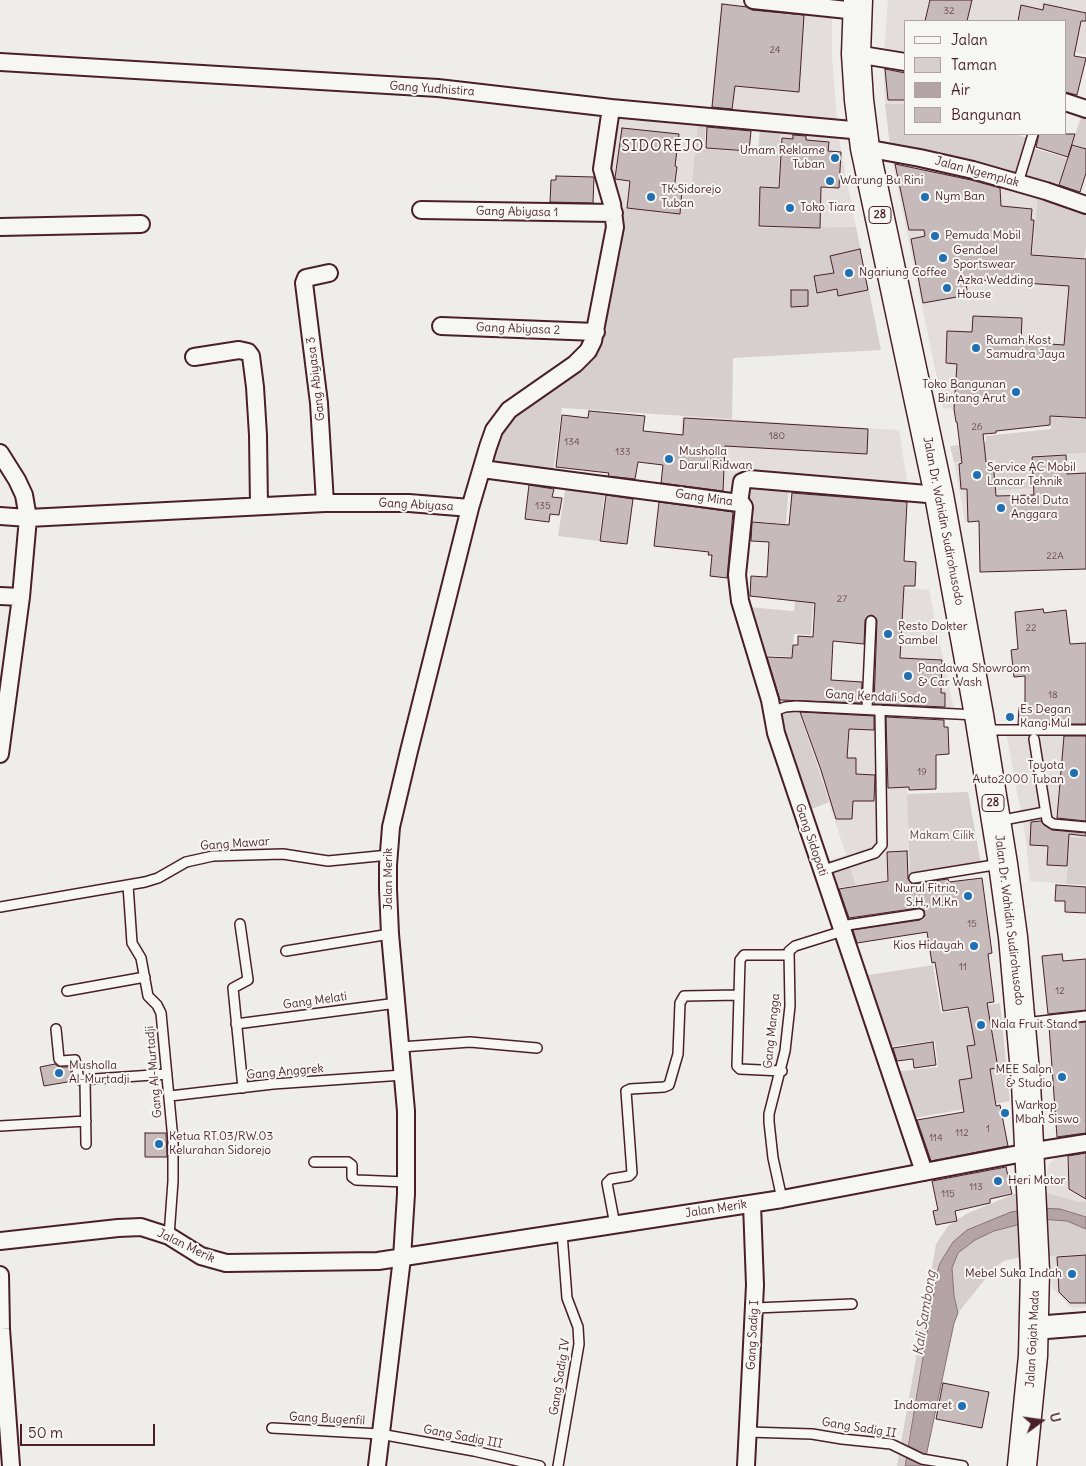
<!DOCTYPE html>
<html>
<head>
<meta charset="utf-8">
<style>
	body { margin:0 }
	#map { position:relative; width:1086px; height:1466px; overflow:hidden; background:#efedea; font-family:Delius,sans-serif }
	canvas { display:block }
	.legend { position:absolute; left:904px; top:20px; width:162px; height:115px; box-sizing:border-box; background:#f6f6f2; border:1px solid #b1a0a2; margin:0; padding:6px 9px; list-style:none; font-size:15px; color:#4a1f2b }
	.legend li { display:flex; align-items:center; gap:10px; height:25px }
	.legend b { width:25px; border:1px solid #b1a0a2 }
	.north { position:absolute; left:1016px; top:1396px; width:50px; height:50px; -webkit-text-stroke:4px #f6f6f2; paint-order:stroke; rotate:76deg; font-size:14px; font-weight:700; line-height:20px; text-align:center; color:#4a1f2b }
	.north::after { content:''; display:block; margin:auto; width:18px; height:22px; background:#4a1f2b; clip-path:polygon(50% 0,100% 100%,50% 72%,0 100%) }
	.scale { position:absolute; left:20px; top:1424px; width:135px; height:22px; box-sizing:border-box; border:2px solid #4a1f2b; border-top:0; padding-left:6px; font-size:15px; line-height:18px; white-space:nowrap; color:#4a1f2b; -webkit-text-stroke:4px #f6f6f2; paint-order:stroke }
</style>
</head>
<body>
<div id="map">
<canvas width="1086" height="1466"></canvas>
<ul class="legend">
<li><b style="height:6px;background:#f6f6f2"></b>Jalan</li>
<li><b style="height:14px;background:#d7cfce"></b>Taman</li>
<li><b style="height:14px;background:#b4a4a5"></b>Air</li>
<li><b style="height:14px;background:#c6babb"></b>Bangunan</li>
</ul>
<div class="north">U</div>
<div class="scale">50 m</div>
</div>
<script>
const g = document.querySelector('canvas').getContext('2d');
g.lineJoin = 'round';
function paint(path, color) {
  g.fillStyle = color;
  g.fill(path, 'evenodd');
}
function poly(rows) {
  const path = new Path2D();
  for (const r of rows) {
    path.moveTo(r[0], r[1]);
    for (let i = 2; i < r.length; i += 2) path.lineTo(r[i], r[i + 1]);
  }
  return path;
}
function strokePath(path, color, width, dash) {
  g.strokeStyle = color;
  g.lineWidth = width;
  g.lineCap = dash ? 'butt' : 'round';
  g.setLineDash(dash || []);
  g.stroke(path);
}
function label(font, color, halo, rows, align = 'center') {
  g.font = font + ' Delius,sans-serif';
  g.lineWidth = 4;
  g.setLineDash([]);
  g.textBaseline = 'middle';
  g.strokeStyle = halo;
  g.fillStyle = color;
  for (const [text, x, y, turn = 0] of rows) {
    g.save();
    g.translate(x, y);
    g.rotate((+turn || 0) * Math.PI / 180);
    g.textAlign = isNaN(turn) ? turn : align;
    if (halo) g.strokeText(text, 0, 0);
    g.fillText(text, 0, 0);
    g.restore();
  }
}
const built = poly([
	[888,0,1086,0,1086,55,1065,50,1065,21,905,21,905,59,884,54],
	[721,3,832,14,832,57,837,119,711,108],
	[883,63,905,67,905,104,885,104],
	[617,116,698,123,691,190,684,189,681,214,623,208,610,171],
	[780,129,838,134,856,227,758,228,759,186,778,186],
	[892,159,1038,194,1032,253,1086,258,1086,419,943,408],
	[682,416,899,430,908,487,737,474,734,497,677,489],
	[1086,453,1086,520,965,522,954,462,996,460,1032,488,1030,456],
	[814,581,929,590,954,711,871,707,874,618,812,612],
	[798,708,905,715,910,876,856,885,850,867,828,874,825,862,846,855],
	[1006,732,1086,733,1086,838,1070,837,1066,884,1030,881,1025,834],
	[1067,1152,1068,1173,1086,1172,1086,1202,1079,1202,1047,1193,1047,1173,1049,1164,1057,1156],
	[1086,1254,1086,1307,1073,1308,1069,1306,1052,1287,1050,1256]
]);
const green = poly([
	[885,104,905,104,905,134,1014,134,1032,139,1020,176,890,146],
	[1082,114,1086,115,1086,149,1072,144],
	[698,123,706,124,704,149,758,152,760,128,780,129,778,187,759,186,758,228,856,227,881,350,733,358,732,419,562,408,553,472,487,464,502,426,600,339,621,251,623,225,623,208,681,214,684,189,691,190],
	[1032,148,1067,158,1058,188,1023,177],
	[1038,194,1086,211,1086,249,1084,258,1032,254],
	[1051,417,1086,419,1086,453,1030,456,1032,488,998,490,996,460,954,462,950,446,986,442,986,436,1051,429],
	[750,482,789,485,786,524,818,526,811,635,794,634,792,657,762,655,747,607,794,611,799,547,784,546,786,524,747,521],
	[566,485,605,490,599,541,558,536],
	[798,708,829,802,807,811,778,713,783,711],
	[968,792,981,864,910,876,907,794],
	[1070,837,1086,838,1086,885,1066,884],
	[850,867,856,885,833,889,828,874],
	[933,965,941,1013,1000,1003,1010,1101,909,1119,894,1072,938,1067,935,1041,885,1047,862,976],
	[1047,1193,1079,1202,1086,1202,1086,1217,1060,1209,953,1242,940,1263,937,1273,904,1466,897,1466,936,1244,948,1226,966,1214,1014,1194],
	[1040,1219,1067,1221,1086,1229,1086,1254,1017,1258,1004,1261,994,1268,958,1313,954,1296,952,1268,958,1253,975,1240,994,1231]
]);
const water = poly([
	[1037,1208,1060,1209,1086,1217,1086,1229,1067,1221,1040,1219,994,1231,975,1240,958,1253,952,1268,954,1296,958,1313,954,1323,924,1466,905,1466,937,1273,940,1263,953,1242,967,1230,1011,1212,1037,1208]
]);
const building = poly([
	[930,0,972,0,967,21,925,21,930,0],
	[722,4,747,7,752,10,804,15,799,92,735,86,732,109,712,107,722,4],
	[1044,4,1086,13,1086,21,1081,21,1074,56,1086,58,1077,95,1065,92,1065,21,1018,21,1021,5,1043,10,1044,4],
	[885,69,905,73,905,100,888,100,885,69],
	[707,127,751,131,749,151,706,148,707,127],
	[622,128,679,134,675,166,677,167,674,189,682,190,680,214,627,208,630,181,615,179,615,178,622,128],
	[1039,134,1075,134,1068,157,1036,147,1039,134],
	[793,135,806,136,806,140,829,142,828,151,841,152,839,188,821,187,820,228,759,226,760,187,779,188,782,138,793,139,793,135],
	[1072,145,1086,149,1086,173,1080,192,1059,185,1072,145],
	[895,164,971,180,1000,188,1001,206,1032,209,1031,220,1034,220,1031,255,1086,259,1086,418,1050,416,1050,425,996,431,996,433,983,434,986,462,993,461,996,496,1034,495,1032,457,1066,455,1067,474,1086,473,1086,569,980,572,979,521,968,522,967,489,961,489,959,464,962,463,957,422,956,422,954,409,957,364,946,363,947,331,972,332,973,316,1022,318,1021,342,1064,345,1069,286,965,279,968,295,923,303,911,239,925,236,924,230,909,230,895,164],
	[556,176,594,177,593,203,550,202,551,180,556,180,556,176],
	[860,249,868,290,838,296,837,289,817,293,814,276,834,273,830,256,860,249],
	[791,290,808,290,808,306,791,307,791,290],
	[589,411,645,416,643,431,683,435,684,418,868,429,867,454,725,446,723,491,661,483,663,465,638,462,635,479,608,476,609,473,556,467,562,415,588,418,589,411],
	[529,485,554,489,552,497,562,498,559,515,550,514,549,522,525,519,529,485],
	[792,493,907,502,904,561,916,562,915,586,904,586,900,658,942,660,941,693,945,693,945,707,874,704,877,621,876,618,872,615,868,616,865,620,864,644,833,641,831,680,862,682,861,703,780,700,767,657,792,658,793,645,798,645,798,636,813,637,815,603,750,596,751,576,767,577,769,542,751,541,752,522,789,525,792,493],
	[606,495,633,499,627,544,600,541,606,495],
	[659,502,733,512,727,578,710,576,712,555,708,555,709,552,654,546,659,502],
	[1043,609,1044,613,1066,610,1070,644,1086,643,1086,724,1018,724,1019,707,1025,707,1025,676,1014,677,1011,650,1018,649,1015,612,1043,609],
	[800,712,874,716,874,730,849,729,847,758,856,758,856,774,875,775,874,801,853,801,852,819,836,819,821,770,800,712],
	[886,717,944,720,944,727,948,727,949,754,936,755,936,789,909,790,909,787,888,788,886,717],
	[1064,736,1086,736,1086,821,1057,818,1064,736],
	[1041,821,1044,825,1052,830,1086,833,1086,836,1069,834,1067,866,1047,865,1048,846,1030,845,1031,822,1041,821],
	[907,851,908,879,912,884,948,879,949,882,982,878,992,953,988,954,994,1002,987,1003,998,1068,990,1069,996,1106,1000,1105,1008,1146,931,1161,917,1120,964,1112,959,1080,972,1078,967,1046,975,1045,968,1007,943,1011,935,962,932,963,927,932,857,943,853,930,920,920,925,916,924,910,918,908,849,918,839,889,888,881,887,852,907,851],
	[1056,885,1086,887,1086,913,1065,912,1065,901,1055,901,1056,885],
	[1062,954,1063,961,1086,959,1086,1010,1048,1014,1042,956,1062,954],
	[1086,1022,1086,1133,1057,1137,1049,1026,1086,1022],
	[933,1042,936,1065,914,1068,913,1059,897,1061,893,1048,933,1042],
	[55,1064,59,1067,70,1067,73,1081,44,1086,40,1067,55,1064],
	[145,1133,166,1133,167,1157,145,1157,145,1133],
	[1086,1153,1086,1199,1069,1189,1068,1156,1086,1153],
	[1006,1167,1012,1194,990,1199,990,1203,955,1211,957,1221,936,1225,933,1211,938,1210,932,1181,1006,1167],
	[1086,1255,1086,1303,1070,1303,1059,1292,1057,1257,1086,1255],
	[943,1383,989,1392,982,1428,936,1419,943,1383]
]);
const lane = poly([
	[1018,183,1033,134],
	[867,709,871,621],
	[772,712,785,707,796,706,976,715],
	[984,730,1086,730],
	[1034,739,1047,820,1053,824,1086,827],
	[998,821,1045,812],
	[821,871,875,853,882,845,880,710],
	[914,878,1000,864],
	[128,885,132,943,141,958,148,996,157,1005,161,1013,173,1140,173,1181,169,1236],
	[0,907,145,882,158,878,186,862,213,856,283,854,328,861,389,855],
	[240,924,248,980,233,988,243,1088],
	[841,926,919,914],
	[286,951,390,934],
	[67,991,145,977],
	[1024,1023,1086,1016],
	[236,1024,397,1003],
	[56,1029,59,1059,61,1061,75,1060,79,1079,80,1080,167,1074],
	[401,1047,470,1042,537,1048],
	[782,1071,740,1069,737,1066,740,960,744,955,788,955],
	[85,1080,86,1144],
	[170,1096,273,1084,403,1075],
	[0,1126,86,1121],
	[314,1162,348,1162,352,1165,352,1177,356,1180,406,1182],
	[782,1199,773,1158,769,1122,769,1114,785,1051,790,1006,789,951,795,946,843,931],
	[615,1225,607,1183,611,1179,629,1176,632,1173,626,1091,630,1089,664,1087,669,1085,678,1054,680,1003,684,996,739,995],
	[755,1308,852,1304],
	[272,1428,380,1434,474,1451,540,1466],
	[748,1432,812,1434,842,1439,891,1444,922,1459,963,1466],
	[558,1466,579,1344,578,1327,567,1298,562,1233]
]);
const street = poly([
	[753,0,857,11],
	[856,54,905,62],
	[0,62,438,88,611,108,863,131],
	[1065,102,1086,109],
	[865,148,920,158,973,170,1046,191,1086,205],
	[421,210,614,213],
	[0,227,141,224],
	[441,326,596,332],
	[194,357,239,350,248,352,251,356,255,387,258,435,259,506],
	[0,453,17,480,24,495,28,518,21,597,0,754],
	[482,469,739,503,742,482,749,479,939,495],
	[325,503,319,403,304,283,306,278,329,273],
	[739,503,742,504,744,507,737,575,740,601,770,700,776,733,924,1172],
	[0,516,28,518,325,503,409,503,470,508],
	[0,596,21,597],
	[0,1241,118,1228,141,1227,169,1236,201,1256,226,1263,378,1261,782,1199,1029,1152,1086,1143],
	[0,1275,1,1329,11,1466],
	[377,1466,402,1258,406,1194,406,1111,390,934,388,889,388,865,391,827,409,751,470,508,488,447,494,430,509,410,575,364,588,351,593,341,615,227,612,204,602,169,611,108],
	[746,1466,755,1285,752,1204]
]);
const secondary = poly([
	[1034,1328,1086,1324]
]);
const highway = poly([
	[858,0,856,54,859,100,865,148,939,495,979,715,1003,864,1013,937,1026,1083,1035,1271,1033,1356,1022,1466]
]);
const markers = [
	[835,158,5,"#1f6fb2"],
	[830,181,5,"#1f6fb2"],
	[651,197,5,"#1f6fb2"],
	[925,197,5,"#1f6fb2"],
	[790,208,5,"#1f6fb2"],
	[935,236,5,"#1f6fb2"],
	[943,258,5,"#1f6fb2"],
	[849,273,5,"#1f6fb2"],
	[947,288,5,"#1f6fb2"],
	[976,348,5,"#1f6fb2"],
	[1016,392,5,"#1f6fb2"],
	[669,459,5,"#1f6fb2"],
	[977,475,5,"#1f6fb2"],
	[1001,508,5,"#1f6fb2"],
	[888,634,5,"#1f6fb2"],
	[908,676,5,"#1f6fb2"],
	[1010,717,5,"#1f6fb2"],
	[1074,773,5,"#1f6fb2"],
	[968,896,5,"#1f6fb2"],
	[974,946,5,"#1f6fb2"],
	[981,1025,5,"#1f6fb2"],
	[59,1073,5,"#1f6fb2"],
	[1062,1077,5,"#1f6fb2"],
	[1005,1113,5,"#1f6fb2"],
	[159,1144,5,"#1f6fb2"],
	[998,1181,5,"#1f6fb2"],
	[1072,1274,5,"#1f6fb2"],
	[962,1406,5,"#1f6fb2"]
];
const numberNames = [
	["32",949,11],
	["24",775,50],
	["26",977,427],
	["180",777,436],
	["134",572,442],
	["133",623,452],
	["135",543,506],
	["22A",1055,556],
	["27",842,599],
	["22",1031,628],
	["18",1053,695],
	["19",922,772],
	["15",972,924],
	["11",963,967],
	["12",1060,991],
	["1",988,1129],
	["112",962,1133],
	["114",936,1138],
	["113",976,1187],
	["115",948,1194]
];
const shields = [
	[880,215,22],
	[993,803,22]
];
const shieldNames = [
	["28",880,215],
	["28",993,803]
];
const streetNames = [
	["Gang Yudhistira",432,89,4],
	["Jalan Ngemplak",977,172,15],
	["Gang Abiyasa 1",517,212,1],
	["Gang Abiyasa 2",518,329,2],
	["Gang Abiyasa 3",316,379,-97],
	["Gang Mina",704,498,8],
	["Gang Abiyasa",416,505,3],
	["Jalan Dr. Wahidin Sudirohusodo",943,521,79],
	["Gang Kendali Sodo",876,697,3],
	["Gang Sidopati",811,840,71],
	["Gang Mawar",235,844,-4],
	["Jalan Merik",389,879,-90],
	["Jalan Dr. Wahidin Sudirohusodo",1009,920,83],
	["Gang Melati",315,1001,-8],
	["Gang Mangga",772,1031,-84],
	["Gang Al-Murtadji",154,1072,-95],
	["Gang Anggrek",285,1072,-5],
	["Jalan Merik",716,1209,-9],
	["Jalan Merik",186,1246,26],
	["Gang Sadig I",753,1335,-87],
	["Jalan Gajah Mada",1033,1339,-87],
	["Gang Sadig IV",560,1377,-81],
	["Gang Bugenfil",327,1419,3],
	["Gang Sadig II",859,1428,9],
	["Gang Sadig III",463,1437,11]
];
const poiNames = [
	["Umam Reklame",825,151,"right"],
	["Tuban",825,165,"right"],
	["Warung Bu Rini",840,181],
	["TK Sidorejo",661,190],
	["Tuban",661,204],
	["Nym Ban",935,197],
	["Toko Tiara",800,208],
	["Pemuda Mobil",945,236],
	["Gendoel",953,251],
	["Sportswear",953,265],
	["Ngariung Coffee",859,273],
	["Azka Wedding",957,281],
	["House",957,295],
	["Rumah Kost",986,341],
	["Samudra Jaya",986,355],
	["Toko Bangunan",1006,385,"right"],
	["Bintang Arut",1006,399,"right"],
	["Musholla",679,452],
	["Darul Ridwan",679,466],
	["Service AC Mobil",987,468],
	["Lancar Tehnik",987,482],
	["Hotel Duta",1011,501],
	["Anggara",1011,515],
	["Resto Dokter",898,627],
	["Sambel",898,641],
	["Pandawa Showroom",918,669],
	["& Car Wash",918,683],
	["Es Degan",1020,710],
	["Kang Mul",1020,724],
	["Toyota",1064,766,"right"],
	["Auto2000 Tuban",1064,780,"right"],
	["Nurul Fitria,",958,889,"right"],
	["S.H., M.Kn",958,903,"right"],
	["Kios Hidayah",964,946,"right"],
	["Nala Fruit Stand",991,1025],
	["Musholla",69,1066],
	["Al-Murtadji",69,1080],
	["MEE Salon",1052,1070,"right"],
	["& Studio",1052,1084,"right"],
	["Warkop",1015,1106],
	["Mbah Siswo",1015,1120],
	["Ketua RT.03/RW.03",169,1137],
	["Kelurahan Sidorejo",169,1151],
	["Heri Motor",1008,1181],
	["Mebel Suka Indah",1062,1274,"right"],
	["Indomaret",952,1406,"right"]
];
const parkNames = [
	["Makam Cilik",942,836]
];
const waterNames = [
	["Kali Sambong",925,1313,-81]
];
const quarterNames = [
	["SIDOREJO",663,147]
];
paint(built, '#e3dedc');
paint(green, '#d7cfce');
paint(water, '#b4a4a5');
strokePath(water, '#8a6f74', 1);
paint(building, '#c6babb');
strokePath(building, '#4a1f2b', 1);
strokePath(lane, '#4a1f2b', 12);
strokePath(street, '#4a1f2b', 20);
strokePath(secondary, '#4a1f2b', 26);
strokePath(highway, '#4a1f2b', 31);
strokePath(lane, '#f6f6f2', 9);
strokePath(street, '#f6f6f2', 16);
strokePath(secondary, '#f6f6f2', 22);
strokePath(highway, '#f6f6f2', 28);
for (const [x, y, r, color] of markers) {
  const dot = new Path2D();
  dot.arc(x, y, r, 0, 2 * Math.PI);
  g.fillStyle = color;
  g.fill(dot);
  strokePath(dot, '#f6f6f2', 2);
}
label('10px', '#69464f', null, numberNames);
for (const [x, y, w] of shields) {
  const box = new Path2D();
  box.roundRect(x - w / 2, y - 8.5, w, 17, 4);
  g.fillStyle = '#f6f6f2';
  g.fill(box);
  strokePath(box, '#4a1f2b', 1);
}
label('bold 11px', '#4a1f2b', null, shieldNames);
label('12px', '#4a1f2b', '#f6f6f2', streetNames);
label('12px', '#4a1f2b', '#f6f6f2', poiNames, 'left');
label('12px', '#6d4b54', '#f6f6f2', parkNames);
label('italic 14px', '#6f4e56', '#f6f6f2', waterNames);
g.letterSpacing = '1px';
label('15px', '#4a1f2b', '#f6f6f2', quarterNames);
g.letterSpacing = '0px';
</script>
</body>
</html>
